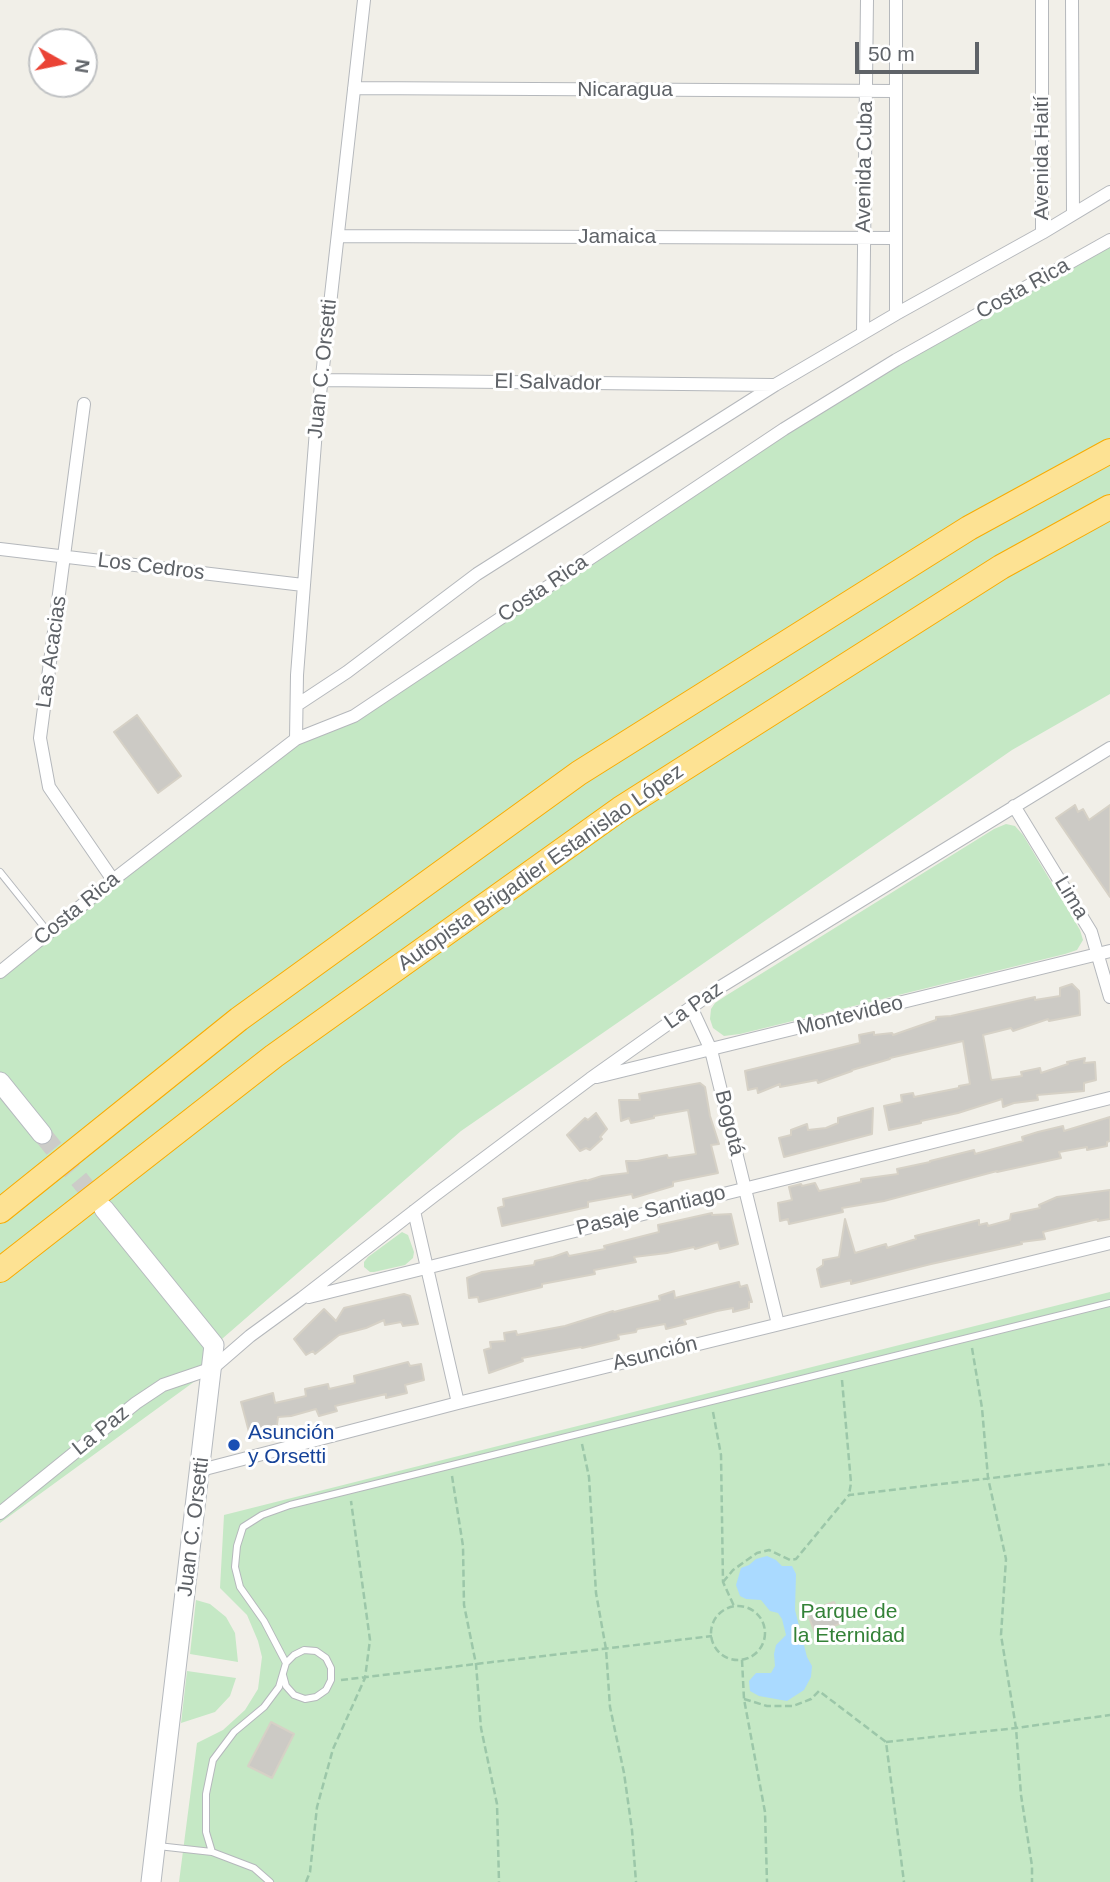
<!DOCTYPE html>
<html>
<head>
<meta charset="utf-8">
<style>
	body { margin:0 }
	#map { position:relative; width:1110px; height:1882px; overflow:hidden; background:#f1efe8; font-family:Arial,sans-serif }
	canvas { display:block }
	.north { position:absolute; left:28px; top:28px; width:70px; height:70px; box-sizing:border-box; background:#fff; border:2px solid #bfc1c3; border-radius:50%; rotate:99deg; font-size:19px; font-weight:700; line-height:28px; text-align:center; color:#5f6368 }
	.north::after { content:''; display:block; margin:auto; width:24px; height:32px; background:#ea4335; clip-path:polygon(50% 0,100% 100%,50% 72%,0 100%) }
	.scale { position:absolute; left:855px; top:42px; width:124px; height:32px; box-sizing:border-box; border:4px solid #5f6368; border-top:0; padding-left:9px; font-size:21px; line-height:24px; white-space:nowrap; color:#5f6368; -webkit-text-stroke:5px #fff; paint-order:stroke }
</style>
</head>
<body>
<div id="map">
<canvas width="1110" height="1882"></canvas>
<div class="north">N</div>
<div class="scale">50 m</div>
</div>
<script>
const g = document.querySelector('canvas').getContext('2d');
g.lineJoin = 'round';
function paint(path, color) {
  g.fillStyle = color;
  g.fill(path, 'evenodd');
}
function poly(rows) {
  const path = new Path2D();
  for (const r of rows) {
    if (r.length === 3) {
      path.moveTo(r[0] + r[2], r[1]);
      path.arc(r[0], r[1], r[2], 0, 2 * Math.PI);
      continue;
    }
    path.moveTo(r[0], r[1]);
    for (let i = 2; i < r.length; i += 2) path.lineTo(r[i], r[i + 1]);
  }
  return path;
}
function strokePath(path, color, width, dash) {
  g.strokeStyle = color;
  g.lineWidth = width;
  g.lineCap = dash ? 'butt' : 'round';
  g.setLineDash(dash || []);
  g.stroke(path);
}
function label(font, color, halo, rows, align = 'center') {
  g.font = font + ' Arial,sans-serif';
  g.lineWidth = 6;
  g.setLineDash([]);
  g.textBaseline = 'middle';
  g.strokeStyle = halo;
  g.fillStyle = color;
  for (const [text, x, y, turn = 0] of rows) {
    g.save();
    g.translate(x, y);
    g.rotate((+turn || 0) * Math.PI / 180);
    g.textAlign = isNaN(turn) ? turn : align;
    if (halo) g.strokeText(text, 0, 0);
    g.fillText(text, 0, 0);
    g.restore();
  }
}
const green = poly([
	[1110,240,1110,694,1012,750,461,1131,215,1345,213,1368,0,1523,0,972,296,739,354,715,784,429],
	[1006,824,1015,826,1023,835,1080,930,1083,940,1077,950,1065,954,740,1034,724,1036,713,1028,710,1019,711,1009,715,1003,727,995,994,829],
	[402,1232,408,1235,414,1252,413,1258,405,1265,374,1272,370,1272,364,1267,364,1262,368,1257],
	[1110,1292,1110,1882,179,1882,197,1743,223,1730,245,1710,258,1689,262,1657,258,1641,247,1615,220,1588,224,1515],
	[196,1600,210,1604,226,1617,235,1633,238,1662,190,1654],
	[187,1671,236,1678,230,1696,215,1712,181,1723]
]);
const water = poly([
	[767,1556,776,1560,782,1566,792,1566,796,1574,795,1610,807,1657,812,1666,811,1677,804,1690,787,1701,759,1696,750,1691,749,1681,756,1673,771,1673,775,1666,774,1654,776,1645,786,1635,782,1619,778,1613,770,1611,761,1600,746,1599,740,1596,736,1585,741,1568,749,1565,756,1559]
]);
const building = poly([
	[137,715,181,776,158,793,114,732,137,715],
	[1075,805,1078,812,1083,809,1089,820,1110,805,1110,897,1056,818,1075,805],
	[1072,984,1079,991,1080,1015,1049,1021,1048,1019,1013,1031,1011,1028,983,1035,991,1079,992,1080,1022,1076,1021,1072,1040,1068,1041,1073,1068,1064,1067,1062,1085,1058,1084,1063,1095,1062,1096,1080,1084,1083,1084,1091,1037,1095,1038,1100,1014,1103,1003,1107,1002,1099,958,1113,921,1121,921,1123,889,1130,884,1106,902,1102,901,1095,913,1093,914,1097,959,1088,959,1086,970,1084,963,1041,890,1058,890,1059,852,1070,852,1071,818,1083,817,1080,780,1087,780,1084,758,1093,757,1088,748,1090,745,1071,860,1043,859,1035,874,1032,874,1035,892,1033,893,1035,936,1020,936,1017,951,1016,1035,997,1035,1000,1060,996,1060,988,1072,984],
	[700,1083,705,1087,710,1116,719,1144,711,1145,718,1173,673,1182,673,1186,633,1198,632,1194,588,1202,588,1207,502,1226,498,1208,504,1206,503,1199,586,1180,586,1181,602,1176,628,1173,626,1161,637,1161,667,1155,668,1158,696,1154,688,1110,654,1116,654,1118,631,1123,629,1118,621,1121,619,1100,640,1100,639,1094,700,1083],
	[873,1108,872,1134,784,1157,779,1138,791,1135,791,1130,807,1124,808,1130,826,1128,838,1123,838,1118,873,1108],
	[596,1113,607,1129,600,1137,602,1139,590,1150,586,1148,580,1151,567,1135,585,1118,588,1120,596,1113],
	[1110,1117,1110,1141,1107,1142,1107,1146,1087,1150,1087,1147,1059,1152,1061,1158,997,1172,997,1171,884,1201,842,1208,843,1212,789,1224,788,1219,780,1221,778,1203,792,1200,789,1187,801,1184,802,1186,815,1183,819,1191,861,1182,861,1179,898,1174,897,1169,930,1162,930,1161,974,1150,975,1154,1023,1141,1022,1137,1038,1132,1063,1126,1064,1131,1110,1117],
	[1110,1190,1110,1219,1098,1221,1098,1219,1043,1232,1045,1239,1021,1242,1022,1244,931,1264,851,1284,851,1280,821,1287,817,1269,823,1265,823,1260,839,1257,845,1219,855,1253,886,1244,887,1248,916,1239,915,1236,979,1220,979,1225,987,1223,988,1226,1010,1220,1011,1214,1040,1208,1039,1205,1057,1197,1110,1190],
	[712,1213,712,1215,731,1214,738,1244,720,1249,718,1242,695,1249,694,1247,667,1253,634,1257,636,1262,594,1270,595,1274,542,1284,542,1287,479,1302,478,1297,469,1298,467,1278,482,1272,534,1265,535,1261,553,1257,567,1252,569,1256,605,1249,604,1246,659,1232,658,1225,712,1213],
	[739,1282,740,1287,747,1285,752,1302,749,1302,749,1308,733,1312,733,1308,717,1311,684,1320,686,1324,666,1329,665,1324,637,1329,636,1332,618,1335,619,1339,582,1348,581,1347,522,1358,523,1361,489,1373,484,1350,491,1348,490,1342,505,1341,504,1333,516,1331,517,1335,565,1326,613,1311,614,1312,660,1300,659,1296,674,1291,675,1298,739,1282],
	[404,1294,410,1296,418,1324,403,1326,401,1322,385,1325,384,1320,366,1328,339,1335,315,1354,313,1351,306,1355,294,1339,324,1309,336,1321,344,1308,404,1294],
	[408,1362,410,1366,421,1364,424,1380,405,1385,407,1393,386,1398,386,1394,335,1406,337,1411,319,1416,316,1409,291,1416,278,1417,277,1425,249,1432,241,1402,273,1393,275,1403,306,1396,305,1389,328,1384,329,1389,355,1383,354,1376,408,1362],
	[834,1602,842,1623,815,1633,807,1612,834,1602],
	[271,1722,294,1734,272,1778,248,1766,271,1722]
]);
const secondaryTunnel = poly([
	[42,1134,101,1206]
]);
const path = poly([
	[972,1348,982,1408,988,1478,1006,1559,1001,1635,1016,1728,1021,1795,1032,1866,1032,1882],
	[842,1380,851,1483,849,1495],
	[713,1412,721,1455,723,1582,734,1606],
	[582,1444,589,1477,596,1593,606,1649,610,1707,624,1773,632,1830,636,1882],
	[452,1476,463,1546,464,1605,476,1664,481,1728,497,1804,499,1882],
	[723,1582,733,1570,757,1553,769,1550,790,1560,796,1559,849,1495,1110,1464],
	[738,1633,27],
	[742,1660,744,1699,765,1812,767,1882],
	[341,1680,712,1636],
	[744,1699,767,1706,793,1706,811,1699,819,1691,886,1742,904,1882],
	[886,1742,1016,1728,1110,1715],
	[306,1882,310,1872,317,1807,333,1749,365,1678,370,1640,351,1501]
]);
const lane = poly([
	[0,872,49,933],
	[286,1663,264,1621,240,1587,235,1567,237,1546,243,1527,262,1515,290,1505,1110,1303],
	[158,1846,212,1852,254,1868,270,1882],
	[212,1852,206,1832,206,1794,213,1760,234,1732,264,1707,279,1687,286,1663,294,1655,304,1650,316,1651,326,1658,331,1668,331,1680,326,1690,316,1697,305,1699,294,1695,286,1686,283,1675]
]);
const street = poly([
	[1042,0,1042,233],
	[1072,0,1073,214],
	[354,88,896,91],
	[338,236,896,238],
	[896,314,896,0],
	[863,333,867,0],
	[322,380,773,385],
	[84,404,40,738,49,787,113,880],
	[0,549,303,585],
	[297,705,347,672,477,574,775,385,896,314,1042,233,1110,192],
	[296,739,297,675,316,430,364,0],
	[1014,806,1091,932,1110,997],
	[0,972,113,880,296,739,354,716,784,429,896,360,1110,240],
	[691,1007,711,1050,778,1324],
	[597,1077,1110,951],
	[414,1211,458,1403],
	[309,1297,1110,1098],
	[201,1470,458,1403,1110,1243],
	[0,1513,136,1403,163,1385,213,1368,250,1336,302,1298,435,1195,590,1079,717,989,1110,748]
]);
const secondary = poly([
	[0,1082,42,1134],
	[104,1209,214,1345,151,1882]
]);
const highway = poly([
	[0,1211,239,1019,579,773,969,528,1110,451],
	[0,1270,274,1056,620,809,1001,567,1110,507]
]);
const markers = [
	[234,1445,7,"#1a4fb4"]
];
const streetNames = [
	["Nicaragua",625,90],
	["Avenida Haití",1042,158,-90],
	["Avenida Cuba",865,167,-89],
	["Jamaica",617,237],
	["Costa Rica",1023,289,-29],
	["Juan C. Orsetti",323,369,-84],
	["El Salvador",548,383,1],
	["Los Cedros",151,567,7],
	["Costa Rica",543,589,-34],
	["Las Acacias",52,652,-82],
	["Autopista Brigadier Estanislao López",541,868,-35],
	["Lima",1071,898,59],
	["Costa Rica",77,909,-39],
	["La Paz",694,1006,-35],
	["Montevideo",850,1016,-14],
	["Bogotá",729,1123,76],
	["Pasaje Santiago",651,1211,-14],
	["Asunción",655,1354,-14],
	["La Paz",101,1431,-39],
	["Juan C. Orsetti",194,1527,-83]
];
const transitNames = [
	["Asunción",248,1433],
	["y Orsetti",248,1457]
];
const parkNames = [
	["Parque de",849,1612],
	["la Eternidad",849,1636]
];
paint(green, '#c5e8c5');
paint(water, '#aadaff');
paint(building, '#cccac5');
strokePath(building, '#d6d1c6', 2);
strokePath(secondaryTunnel, '#ccccc8', 19, [19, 10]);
strokePath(lane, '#b5b8bc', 8);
strokePath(street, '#b5b8bc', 14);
strokePath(secondary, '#b6babf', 21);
strokePath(highway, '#f9ab00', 26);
strokePath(path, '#9cc7a9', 2.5, [7, 3.5]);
strokePath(lane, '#fff', 6);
strokePath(street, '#fff', 12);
strokePath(secondary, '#fff', 19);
strokePath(highway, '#fde293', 24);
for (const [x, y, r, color] of markers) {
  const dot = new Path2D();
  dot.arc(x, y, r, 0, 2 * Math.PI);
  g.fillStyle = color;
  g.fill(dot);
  strokePath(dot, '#fff', 2.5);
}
label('21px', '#5f6368', '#fff', streetNames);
label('21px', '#164399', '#fff', transitNames, 'left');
label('21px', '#348238', '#fff', parkNames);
</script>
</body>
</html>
